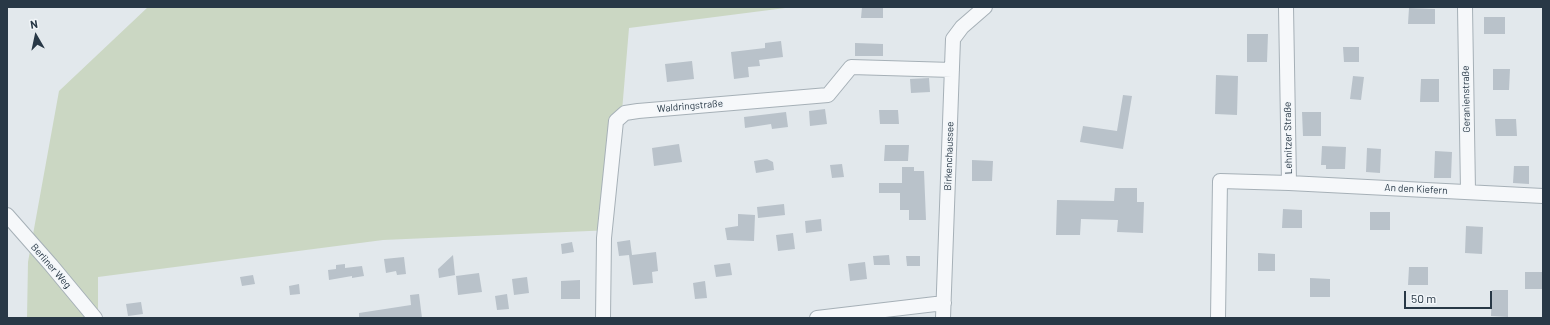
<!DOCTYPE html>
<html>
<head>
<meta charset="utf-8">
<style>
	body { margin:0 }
	#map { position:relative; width:1550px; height:325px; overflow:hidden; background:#e2e8ec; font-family:Barlow,sans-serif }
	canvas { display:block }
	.frame { position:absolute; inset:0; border:8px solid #283846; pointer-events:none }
	.north { position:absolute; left:16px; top:16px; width:40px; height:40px; -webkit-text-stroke:3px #f2f6f9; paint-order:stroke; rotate:351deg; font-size:11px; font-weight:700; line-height:16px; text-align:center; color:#283846 }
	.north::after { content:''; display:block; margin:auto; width:14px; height:18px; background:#283846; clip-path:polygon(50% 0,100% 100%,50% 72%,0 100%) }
	.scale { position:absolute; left:1404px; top:291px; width:88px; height:18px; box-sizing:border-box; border:2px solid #283846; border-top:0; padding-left:5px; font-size:12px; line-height:14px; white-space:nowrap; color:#283846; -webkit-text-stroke:3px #f2f6f9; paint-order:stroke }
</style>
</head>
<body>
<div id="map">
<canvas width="1550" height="325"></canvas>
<div class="frame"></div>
<div class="north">N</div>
<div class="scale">50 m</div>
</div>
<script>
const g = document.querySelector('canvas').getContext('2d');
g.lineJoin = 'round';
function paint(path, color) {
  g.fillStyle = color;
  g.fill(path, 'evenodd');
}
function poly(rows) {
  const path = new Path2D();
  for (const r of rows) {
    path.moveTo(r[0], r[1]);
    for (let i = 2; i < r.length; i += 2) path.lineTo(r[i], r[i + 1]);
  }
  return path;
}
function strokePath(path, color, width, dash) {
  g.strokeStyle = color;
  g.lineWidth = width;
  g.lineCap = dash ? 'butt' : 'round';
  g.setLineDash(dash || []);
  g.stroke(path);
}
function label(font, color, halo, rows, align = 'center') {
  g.font = font + ' Barlow,sans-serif';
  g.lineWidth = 3;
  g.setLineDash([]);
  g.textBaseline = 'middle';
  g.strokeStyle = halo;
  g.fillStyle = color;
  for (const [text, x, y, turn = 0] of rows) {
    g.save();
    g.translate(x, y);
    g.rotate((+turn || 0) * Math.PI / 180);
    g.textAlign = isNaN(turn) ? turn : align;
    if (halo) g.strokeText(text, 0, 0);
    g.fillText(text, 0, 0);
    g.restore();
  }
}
const green = poly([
	[148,7,793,7,629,28,612,230,383,240,98,277,98,318,27,318,28,262,59,91]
]);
const building = poly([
	[862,7,883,7,883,18,861,18],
	[1409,8,1435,9,1435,24,1408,24],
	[1484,17,1505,17,1505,34,1484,34],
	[1247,34,1268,34,1267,62,1247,62],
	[781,41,783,57,759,60,760,66,748,67,749,77,734,79,731,52,765,48,765,43],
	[855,43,883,44,883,56,855,56],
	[1343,47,1359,47,1359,62,1344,62],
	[692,61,694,79,667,82,665,64],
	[1493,69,1510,69,1509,90,1493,90],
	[1216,75,1238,76,1237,115,1215,114],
	[1353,76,1364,77,1361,100,1350,99],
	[929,78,930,92,911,93,910,79],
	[1421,79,1439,79,1439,102,1420,102],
	[1123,95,1132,96,1123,149,1080,142,1083,126,1117,131],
	[825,109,827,124,810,126,809,111],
	[879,110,898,110,899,124,880,124],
	[786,112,788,127,772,129,771,124,745,128,744,117],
	[1302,112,1321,112,1321,136,1303,136],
	[1495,119,1516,119,1517,136,1496,136],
	[679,144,682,162,654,166,652,148],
	[885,145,909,145,908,161,884,161],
	[1322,146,1346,147,1345,169,1326,169,1326,165,1321,165],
	[1367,148,1381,149,1380,173,1366,172],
	[1435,151,1452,152,1451,178,1434,178],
	[767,159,773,162,774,170,756,173,754,161],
	[972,160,993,161,992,181,972,181],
	[842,164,844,177,832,178,830,165],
	[1514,166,1529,166,1529,184,1513,183],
	[902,167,914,167,914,171,924,171,926,220,909,220,909,210,900,210,900,193,879,193,879,183,902,183],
	[1115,188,1137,188,1137,202,1144,202,1143,233,1117,232,1118,220,1081,219,1080,235,1056,235,1057,200,1114,201],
	[784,204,785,215,758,218,757,207],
	[1283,209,1302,210,1302,228,1282,228],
	[1370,212,1390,212,1390,230,1370,230],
	[738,214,755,215,754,241,727,240,725,228,738,226],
	[821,219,822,231,806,233,805,221],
	[1466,226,1483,227,1482,254,1465,253],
	[793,233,795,249,778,251,776,235],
	[630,240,632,255,656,252,658,271,652,272,653,283,633,285,629,255,619,256,617,242],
	[572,242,574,252,562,254,561,244],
	[1258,253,1275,254,1275,271,1258,271],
	[453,255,455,275,439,278,438,269],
	[889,255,890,265,874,265,873,256],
	[906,256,920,256,920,266,907,266],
	[404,257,406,274,397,275,396,271,386,273,384,259],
	[865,262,867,279,850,281,848,264],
	[730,263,732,275,716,277,714,265],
	[345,264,345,268,362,266,364,276,352,278,352,276,329,280,328,270,336,269,336,265],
	[1409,267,1428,267,1428,285,1408,285],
	[1525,272,1543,272,1543,289,1525,289],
	[479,273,482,292,458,295,456,276],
	[253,275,255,284,242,286,240,277],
	[527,277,529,293,514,295,512,279],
	[1310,278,1330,279,1330,297,1310,297],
	[580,280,580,299,561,299,561,281],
	[705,281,707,298,695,299,693,283],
	[299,284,300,294,290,295,289,286],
	[1492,290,1508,290,1508,317,1491,316],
	[419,294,422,318,359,318,359,313,411,305,410,295],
	[507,294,509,309,497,310,495,296],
	[141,302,143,314,128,316,126,304]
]);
const minor = poly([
	[1465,7,1468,191],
	[1289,183,1543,196],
	[7,215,51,265,95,318],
	[603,318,604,238,616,121,625,113,638,111,828,95,851,67,952,70],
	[817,318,944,303],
	[943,318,953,39,962,27,985,7],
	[1218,318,1220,181,1289,183,1286,7]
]);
const streetNames = [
	["Geranienstraße",1466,99,-91],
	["Waldringstraße",690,106,-5],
	["Lehnitzer Straße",1288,138,-91],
	["Birkenchaussee",949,156,-88],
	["An den Kiefern",1416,189,3],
	["Berliner Weg",51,266,49]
];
paint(green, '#cbd7c3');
paint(building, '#b9c2ca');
strokePath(minor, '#a6b0b7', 16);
strokePath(minor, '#f6f8fa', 14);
label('10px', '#283846', '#f2f6f9', streetNames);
</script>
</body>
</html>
